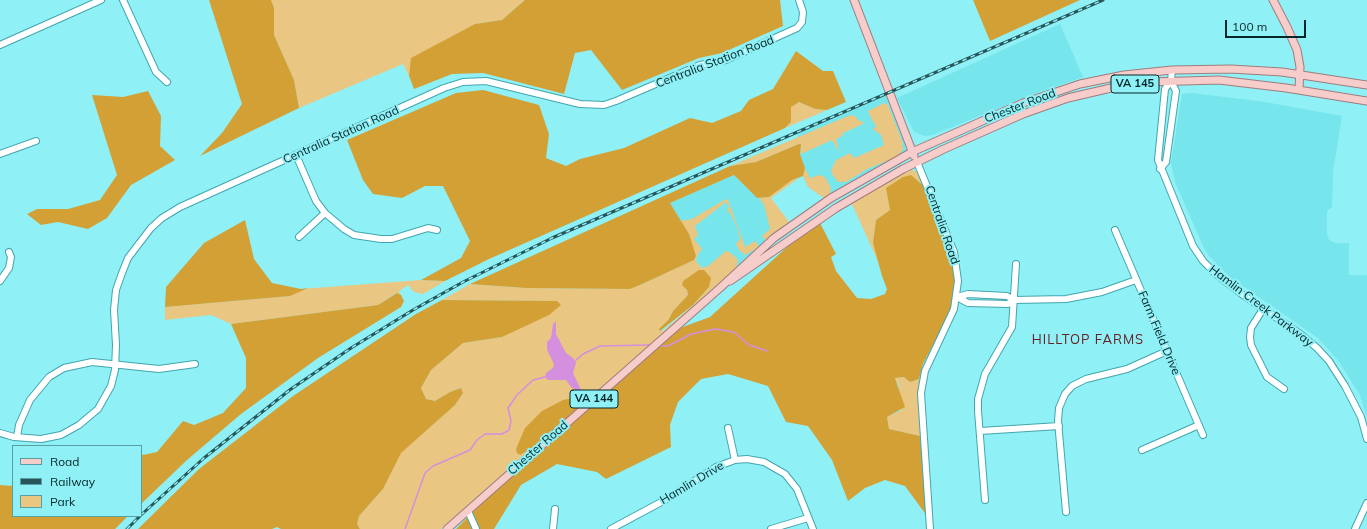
<!DOCTYPE html>
<html>
<head>
<meta charset="utf-8">
<style>
	body { margin:0 }
	#map { position:relative; width:1367px; height:529px; overflow:hidden; background:#8ff0f6; font-family:Mulish,sans-serif }
	canvas { display:block }
	.legend { position:absolute; left:12px; top:445px; width:130px; height:72px; box-sizing:border-box; background:#8ff0f6; border:1px solid #589fa4; margin:0; padding:5px 7px; list-style:none; font-size:12px; color:#062629 }
	.legend li { display:flex; align-items:center; gap:8px; height:20px }
	.legend b { width:20px; border:1px solid #589fa4 }
	.scale { position:absolute; left:1225px; top:20px; width:81px; height:18px; box-sizing:border-box; border:2px solid #062629; border-top:0; padding-left:5px; font-size:12px; line-height:14px; white-space:nowrap; color:#062629; -webkit-text-stroke:3px #8ff0f6; paint-order:stroke }
</style>
</head>
<body>
<div id="map">
<canvas width="1367" height="529"></canvas>
<ul class="legend">
<li><b style="height:5px;background:#f7cdcb"></b>Road</li>
<li><b style="height:5px;background:#27565a"></b>Railway</li>
<li><b style="height:11px;background:#eac683"></b>Park</li>
</ul>
<div class="scale">100 m</div>
</div>
<script>
const g = document.querySelector('canvas').getContext('2d');
g.lineJoin = 'round';
function paint(path, color) {
  g.fillStyle = color;
  g.fill(path, 'evenodd');
}
function poly(rows) {
  const path = new Path2D();
  for (const r of rows) {
    path.moveTo(r[0], r[1]);
    for (let i = 2; i < r.length; i += 2) path.lineTo(r[i], r[i + 1]);
  }
  return path;
}
function strokePath(path, color, width, dash) {
  g.strokeStyle = color;
  g.lineWidth = width;
  g.lineCap = dash ? 'butt' : 'round';
  g.setLineDash(dash || []);
  g.stroke(path);
}
function label(font, color, halo, rows, align = 'center') {
  g.font = font + ' Mulish,sans-serif';
  g.lineWidth = 4;
  g.setLineDash([]);
  g.textBaseline = 'middle';
  g.strokeStyle = halo;
  g.fillStyle = color;
  for (const [text, x, y, turn = 0] of rows) {
    g.save();
    g.translate(x, y);
    g.rotate((+turn || 0) * Math.PI / 180);
    g.textAlign = isNaN(turn) ? turn : align;
    if (halo) g.strokeText(text, 0, 0);
    g.fillText(text, 0, 0);
    g.restore();
  }
}
const built = poly([
	[1060,24,1083,77,1037,93,932,135,925,136,914,132,897,98],
	[1192,93,1265,102,1342,116,1333,172,1332,207,1327,211,1327,234,1329,240,1335,243,1349,243,1349,275,1367,275,1367,417,1360,395,1338,360,1318,338,1230,277,1210,257,1204,248,1175,182,1171,163,1182,94],
	[890,94,912,152,825,201,823,197,808,187,803,176,805,168,800,154,801,144,797,134],
	[734,175,757,198,764,199,781,232,720,287,694,259,689,234,670,203]
]);
const green = poly([
	[271,0,525,0,502,20,475,24,409,76,403,64,299,108,294,80,274,35,274,8],
	[799,102,815,109,827,110,785,128,791,122,790,107],
	[884,103,888,105,902,141,903,149,900,153,894,158,867,169,846,182,838,182,832,174,831,170,836,160,850,153,854,158,884,145,881,135,874,130,873,129,876,127,874,122,873,122,868,111],
	[852,115,856,117,859,121,862,121,863,124,843,133,842,136,836,139,839,152,832,140,801,154,801,145,799,144,756,162,730,166,843,118],
	[805,168,810,178,819,175,825,177,831,188,829,196,824,198,808,187,803,176],
	[910,170,916,171,919,175,925,187,917,180,890,210,876,220,873,243,881,268,851,202,905,171],
	[799,178,771,198,789,222,765,240,762,236,770,229,764,205,759,198,769,197,792,180],
	[726,199,728,200,745,247,755,241,759,247,745,255,739,250,736,244,740,239,738,230,732,216,727,210,729,207,726,202,695,226,698,235,694,239,702,249,697,256,696,261,702,268,708,266,726,251,731,253,738,260,736,268,718,285,441,529,360,529,357,524,359,516,383,489,401,452,455,405,463,393,460,388,450,392,435,401,426,399,421,388,431,370,463,343,502,337,561,305,556,301,442,300,470,284,526,288,630,289,640,285,694,260,689,234,680,221,692,219],
	[692,276,709,287,693,305,663,331,660,331,660,329,669,319,673,311,688,295,687,290,682,285,687,278],
	[421,280,445,281,423,294,414,292,408,285,399,291,401,295,396,293,378,305,231,324,211,315,165,320,165,307,290,296,301,289],
	[904,377,910,382,919,379,920,436,889,429,887,417,902,410,899,386,895,378]
]);
const forest = poly([
	[209,0,271,0,274,8,274,35,294,80,299,108,200,156,222,133,242,104],
	[525,0,780,0,783,26,722,53,699,58,622,90,591,50,575,53,564,94,483,73,452,74,414,89,409,76,411,58,475,24,502,20],
	[973,0,1080,0,990,41],
	[796,51,823,71,833,71,846,102,827,110,815,109,799,102,791,107,791,122,785,128,489,259,445,281,421,280,461,258,470,241,443,186,425,186,402,198,373,194,363,180,347,140,456,93,483,90,539,105,549,134,546,158,566,166,580,159,624,148,690,118,712,123,741,111,749,100,773,89],
	[148,91,161,116,160,146,175,160,131,185,107,218,88,229,58,222,41,225,27,214,37,209,68,209,100,200,117,175,92,95,123,97],
	[799,144,801,144,800,154,805,168,803,176,792,180,769,197,757,198,734,175,670,203,689,234,696,256,694,260,640,285,630,289,526,288,470,284,730,166,756,162],
	[911,175,925,187,951,252,955,272,955,293,951,311,923,364,919,379,910,382,904,377,895,378,905,407,887,417,889,429,920,436,927,516,905,486,885,480,865,488,848,501,832,460,808,426,786,422,768,386,728,374,701,379,678,402,670,425,671,447,606,479,597,472,557,464,521,485,494,529,456,529,484,501,620,379,680,328,710,317,797,238,820,223,836,254,831,257,836,271,857,298,871,299,885,294,887,289,882,276,873,243,876,220,890,210,886,188,903,177],
	[245,220,254,259,272,283,301,289,308,288,290,296,165,307,166,287,204,243],
	[699,270,704,270,711,278,709,287,693,305,660,331,659,329,669,319,673,311,688,295,687,290,682,285,683,281],
	[397,293,401,295,404,301,401,307,318,358,241,414,187,460,141,504,141,453,143,455,157,452,183,421,194,425,223,413,246,388,246,358,231,324,378,305],
	[442,300,557,301,561,305,549,315,502,337,463,343,431,370,421,388,426,399,435,401,450,392,461,388,463,393,455,405,401,453,383,489,359,516,357,524,360,529,281,529,277,527,272,529,138,529,199,469,293,396,416,314],
	[573,398,584,403,540,443,520,455,517,453,516,449,525,428,542,411,563,400],
	[0,485,13,486,13,516,128,516,115,529,0,529]
]);
const water = poly([
	[556,321,556,334,566,353,573,358,576,363,573,373,583,394,571,387,566,380,548,380,545,377,546,373,553,368,554,364,547,350,547,342,551,338,553,324]
]);
const stream = poly([
	[661,346,668,346,691,334,715,329,734,332,749,345,767,351],
	[575,361,583,354,600,346,649,345],
	[405,529,425,473,433,466,470,450,477,440,485,434,502,434,509,430,511,421,508,408,517,395,533,380,545,377]
]);
const minor = poly([
	[123,0,156,72,167,82],
	[0,45,101,0],
	[1172,70,1171,81,1165,89,1158,160,1193,246,1203,261,1216,274,1243,295,1299,333,1317,348,1329,361,1345,386,1361,417,1367,439],
	[0,154,36,141],
	[296,155,316,201,325,213,344,229,354,235,381,239,392,239,428,228,437,230],
	[917,162,954,252,958,281,954,309,925,371,921,393,930,529],
	[1160,169,1166,162,1176,91,1171,81],
	[1115,230,1203,435],
	[299,237,325,213],
	[0,281,9,268,11,257,9,252],
	[957,297,968,303,1008,304,1014,300,1066,299,1102,292,1136,280],
	[957,297,968,294,1007,296,1014,300],
	[1263,309,1251,328,1250,337,1251,345,1267,377,1284,389],
	[728,428,735,460],
	[980,431,1059,426],
	[0,433,14,437,41,439,61,435,79,425,98,409,111,386,115,370,116,345,114,310,116,290,122,273,128,258,151,228,162,218,180,207,444,88,463,82,486,81,580,104,604,105,616,101,700,65,726,60,797,28,802,22,803,12,799,0],
	[17,437,19,425,30,400,49,377,64,368,92,362,159,369,195,364],
	[1142,450,1199,425],
	[985,500,978,411,978,399,985,374,1012,327,1016,264],
	[468,511,476,529],
	[1066,512,1058,421,1059,408,1065,394,1072,386,1086,379,1127,369,1167,351],
	[553,529,555,509],
	[611,529,665,500,716,467,735,460,747,459,764,462,785,474,797,489,813,529],
	[771,529,808,518],
	[1355,529,1367,503]
]);
const major = poly([
	[854,0,914,156],
	[1273,0,1287,27,1297,50,1300,67,1299,90],
	[730,281,836,208,903,169,944,149,1023,114,1068,98,1111,88,1150,82,1219,80,1286,88,1367,101],
	[447,529,720,288,774,238,831,198,912,152,1023,103,1080,84,1124,75,1172,70,1231,69,1282,72,1367,85]
]);
const rail = poly([
	[141,515,204,458,291,389,351,348,413,310,463,282,552,238,1103,0],
	[127,529,140,516]
]);
const shields = [
	[1135,84,48],
	[594,399,48]
];
const shieldNames = [
	["VA 145",1135,84],
	["VA 144",594,399]
];
const streetNames = [
	["Centralia Station Road",715,62,-21],
	["Chester Road",1020,106,-21],
	["Centralia Station Road",341,135,-24],
	["Centralia Road",942,225,71],
	["Hamlin Creek Parkway",1261,306,37],
	["Farm Field Drive",1159,333,67],
	["Chester Road",538,448,-41],
	["Hamlin Drive",692,483,-31]
];
const neighbourhoodNames = [
	["HILLTOP FARMS",1088,340]
];
paint(built, '#76e5ec');
paint(green, '#eac683');
paint(forest, '#d3a035');
paint(water, '#d48fdf');
strokePath(stream, '#d48fdf', 1.5);
strokePath(minor, '#42a6ad', 8);
strokePath(major, '#9f7c7c', 9);
strokePath(minor, '#fff', 6);
strokePath(major, '#f7cdcb', 7);
strokePath(rail, '#27565a', 3);
strokePath(rail, '#8ff0f6', 1.5, [4.5]);
for (const [x, y, w] of shields) {
  const box = new Path2D();
  box.roundRect(x - w / 2, y - 9, w, 18, 3);
  g.fillStyle = '#8ff0f6';
  g.fill(box);
  strokePath(box, '#062629', 1);
}
label('bold 11px', '#062629', null, shieldNames);
label('12px', '#062629', '#8ff0f6', streetNames);
g.letterSpacing = '1px';
label('13px', '#662124', '#8ff0f6', neighbourhoodNames);
g.letterSpacing = '0px';
</script>
</body>
</html>
